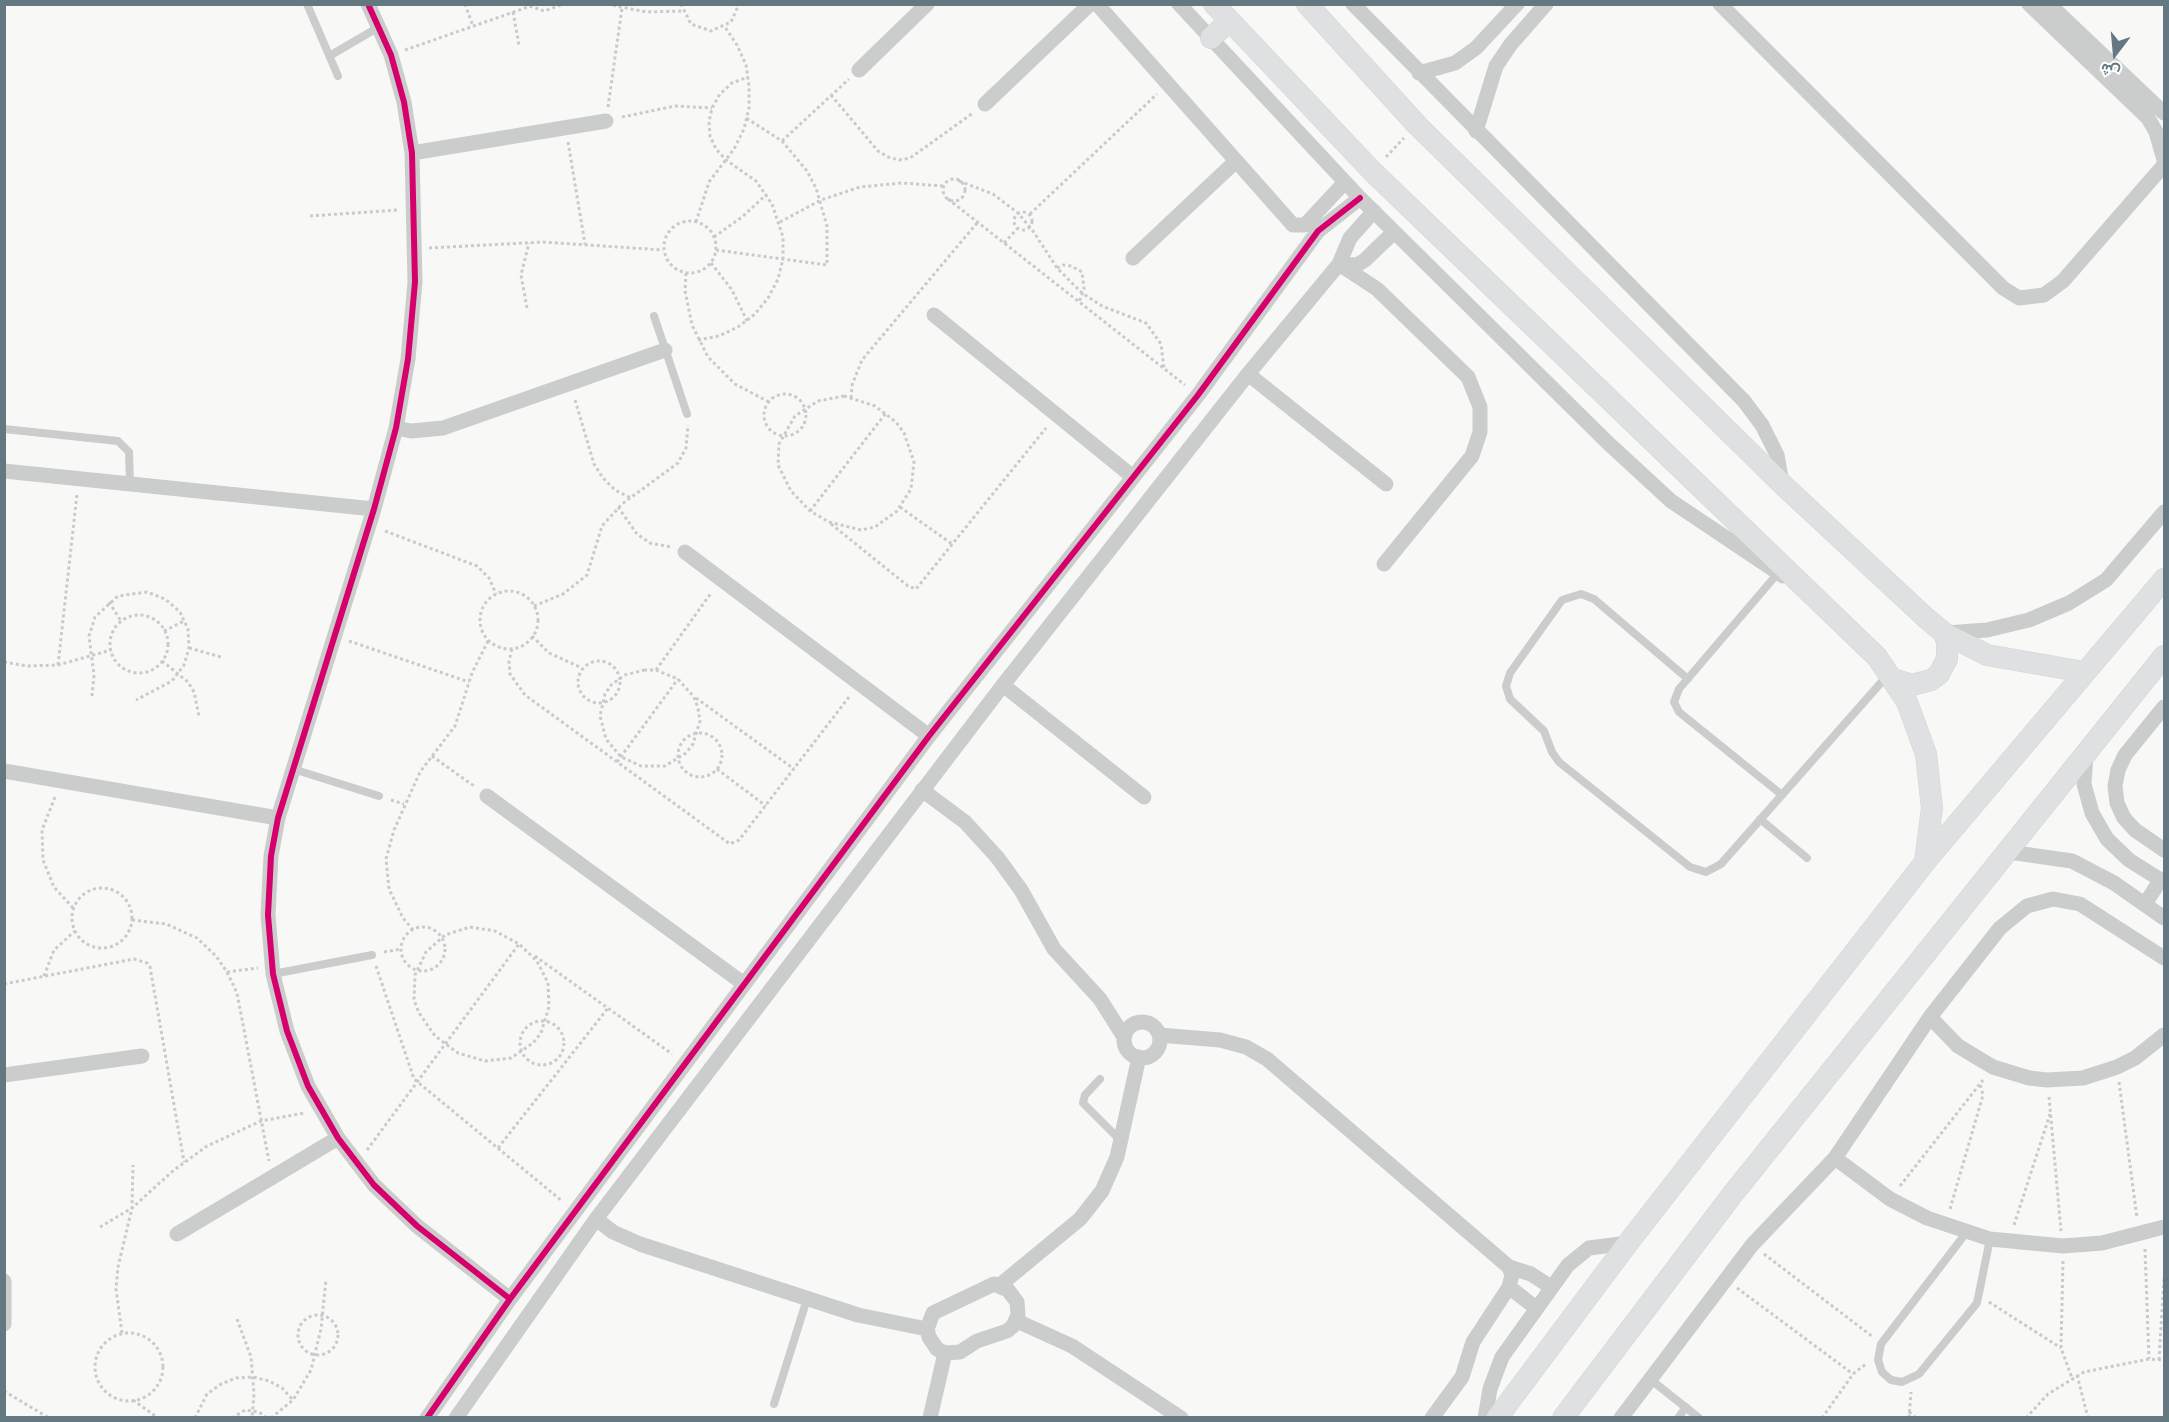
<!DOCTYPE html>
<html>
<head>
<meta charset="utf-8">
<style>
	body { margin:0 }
	#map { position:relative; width:2169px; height:1422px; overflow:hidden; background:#f8f8f7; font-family:"Asap Condensed",Vazirmatn,sans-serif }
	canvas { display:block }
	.frame { position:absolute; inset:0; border:6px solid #647882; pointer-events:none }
	.north { position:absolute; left:2085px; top:24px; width:60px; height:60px; -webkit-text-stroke:4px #fff; paint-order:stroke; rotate:196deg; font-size:16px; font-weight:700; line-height:24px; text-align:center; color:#647882 }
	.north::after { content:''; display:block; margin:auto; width:21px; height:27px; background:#647882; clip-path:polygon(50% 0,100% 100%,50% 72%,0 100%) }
</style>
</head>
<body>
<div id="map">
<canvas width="2169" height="1422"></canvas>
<div class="frame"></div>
<div class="north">ش</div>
</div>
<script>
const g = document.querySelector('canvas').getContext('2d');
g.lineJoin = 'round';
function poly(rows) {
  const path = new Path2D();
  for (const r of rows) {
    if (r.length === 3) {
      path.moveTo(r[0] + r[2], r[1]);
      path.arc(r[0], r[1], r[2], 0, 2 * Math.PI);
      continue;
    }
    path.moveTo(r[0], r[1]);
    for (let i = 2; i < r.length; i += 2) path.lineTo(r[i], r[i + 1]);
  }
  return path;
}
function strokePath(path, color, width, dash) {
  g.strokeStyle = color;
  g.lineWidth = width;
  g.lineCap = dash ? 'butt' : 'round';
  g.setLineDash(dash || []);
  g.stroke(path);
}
const path = poly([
	[465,4,473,26],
	[524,4,544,11,564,4],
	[607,4,646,12,683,11],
	[681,4,691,24,711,31,731,22,739,4],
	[513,12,519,45],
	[405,50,528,7],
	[831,95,878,151,888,157,899,160,910,158,973,113],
	[608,107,622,8],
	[622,117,675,106,712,108],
	[782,141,849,79],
	[568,142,585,244],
	[1386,157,1404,138],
	[954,190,11],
	[959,181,993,194,1018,213,1033,231,1057,268,1082,293,1102,306,1146,323,1161,344,1164,369],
	[948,199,1185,385],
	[1023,221,9],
	[1030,214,1157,94],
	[310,216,398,210],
	[690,247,26],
	[696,222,709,182,734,149,744,129,749,108,749,86,746,65,737,45,725,27],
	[780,222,821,200,860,187,902,183,943,186],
	[714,237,742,217,767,194],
	[1004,243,1017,229],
	[429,248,543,242,663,250],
	[716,250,827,265,827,226,816,188,807,171,782,141,746,118],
	[711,263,732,290,747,321],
	[1057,268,1063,265,1071,266,1082,272,1084,289,1079,302],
	[686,273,685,291,692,325,708,357,735,384,769,402],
	[527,308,521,275,529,243],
	[698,340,719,336,738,327,755,314,768,298,778,279,783,259,783,237,772,204,756,181,726,160,716,149,710,136,709,122,712,108,720,94,732,83,748,77],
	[785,415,21],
	[844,396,875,406,896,422,904,433,914,462,911,489,897,511,875,527,861,530,829,522,810,511,791,491,778,465,779,444,795,416,818,401,844,396],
	[851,398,852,385,862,360,977,223],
	[575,400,594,464,603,478,615,490,631,498],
	[618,507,637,534,650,543,671,547],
	[900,507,952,544],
	[810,511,886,413],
	[831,524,908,586,916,589,1046,428],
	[385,531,477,566,489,578,496,594],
	[509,620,29],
	[109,602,121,621],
	[534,606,563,594,587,575,602,526,622,504,678,463,686,448,688,425],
	[139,644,29],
	[164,631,184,621],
	[532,636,549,653,582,668],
	[349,641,469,682],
	[189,648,221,657],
	[512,649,509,661,510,674,525,695,730,844,739,840,849,697],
	[599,682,21],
	[162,661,188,682,194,692,199,716],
	[4,662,28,666,58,665,111,650],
	[58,665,77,494],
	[644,670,656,670,678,679,694,697,698,708,700,721,693,744,686,753,665,766,641,766,621,757,606,739,600,716,605,694,612,684,625,675,644,670],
	[656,670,711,593],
	[92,696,94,675,89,636,95,617,118,596,147,592,165,599,180,612,188,629,189,648,184,665,172,681,136,700],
	[696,698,794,769],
	[700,755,22],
	[432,756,474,786],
	[617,762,678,679],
	[717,769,766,806],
	[55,797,42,830,43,860,54,887,74,909],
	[391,800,404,804],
	[102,918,30],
	[132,920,166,924,197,938,216,956,227,972,237,993,269,1161],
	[470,927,495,931,519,944,537,961,548,983,549,1007,541,1033,533,1043,511,1058,485,1061,458,1053,435,1036,419,1013,414,1000,415,975,426,952,445,935,470,927],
	[423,949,22],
	[413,930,403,918,389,889,386,859,394,830,420,772,455,726,472,673,488,641],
	[384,952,401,949],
	[535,956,672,1054],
	[376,966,414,1079,562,1201],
	[227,972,258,968],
	[44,976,54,950,75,931],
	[4,984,134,959,147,963,150,967,184,1162],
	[542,1043,22],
	[2119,1082,2137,1218],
	[2049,1097,2061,1231],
	[498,1148,608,1008],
	[367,1150,519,944],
	[1900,1186,1983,1080],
	[1950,1209,1983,1095,1980,1084],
	[2014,1225,2050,1114],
	[100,1227,132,1208,174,1170,207,1146,261,1121,304,1113],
	[2145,1249,2149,1359],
	[1764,1254,1873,1337],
	[2063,1261,2061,1348,2072,1378],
	[1737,1288,1853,1374],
	[1989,1302,2061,1348],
	[318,1335,20],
	[237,1319,251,1357,254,1394,252,1418],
	[122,1333,116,1289,118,1267,132,1208,133,1165],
	[129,1367,34],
	[2159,1360,2164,1278],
	[2077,1375,2088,1418],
	[4,1391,49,1418],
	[133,1400,158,1418],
	[1909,1412,1916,1418],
	[195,1418,207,1394,221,1384,236,1378,253,1377,269,1381,282,1388,293,1400],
	[232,1418,245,1410,259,1412,267,1418],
	[271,1418,293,1400,311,1370,321,1329,326,1279],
	[1822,1418,1853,1374,1866,1364],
	[1909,1418,1911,1392],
	[2026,1418,2048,1394,2084,1372,2149,1359,2164,1360]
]);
const service = poly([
	[307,4,338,76],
	[331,55,379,27],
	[654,316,687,414],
	[4,429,118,441,129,452,130,484],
	[1778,573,1679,689,1674,702,1679,712,1782,795],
	[1688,679,1594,599,1581,594,1562,600,1510,673,1506,686,1510,699,1544,731,1552,752,1559,762,1690,867,1706,872,1721,864,1886,677],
	[293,769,379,796],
	[1760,819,1807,858],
	[273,974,372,955],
	[1100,1079,1085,1095,1083,1103,1120,1140],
	[1966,1233,1881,1344,1878,1360,1882,1372,1891,1380,1902,1382,1919,1374,1977,1303,1990,1239],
	[1650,1379,1699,1418],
	[774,1404,807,1299],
	[1678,1418,1686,1407]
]);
const minor = poly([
	[368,4,391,55,404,102,412,153,415,282,408,359,396,428,374,509,278,818,271,856,268,915,273,974,287,1031,308,1086,338,1138,374,1185,417,1226,510,1299],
	[1097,4,1293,225,1305,225,1345,182],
	[1179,4,1360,198,1607,442,1671,501,1783,576],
	[1353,4,1744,401,1762,425,1777,455,1782,484],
	[1720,4,2003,288,2019,298,2044,295,2063,281,2164,165],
	[2029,4,2148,118,2156,132,2164,160],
	[2049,4,2164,113],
	[859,70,927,4],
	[1419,73,1455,63,1476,48,1517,4],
	[985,104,1090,4],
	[1476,131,1496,66,1511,44,1546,4],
	[412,153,606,121],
	[1133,258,1236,161],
	[1339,264,1377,289,1468,377,1480,407,1480,432,1472,456,1384,564],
	[1339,264,1357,265,1365,260,1394,232],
	[934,315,1133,477],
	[1248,374,1386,484],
	[396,428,411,431,443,428,665,350],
	[4,471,374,509],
	[685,552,929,736],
	[1946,633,1987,630,2029,620,2069,603,2106,580,2164,512],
	[1003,685,1144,797],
	[2164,707,2125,755,2118,770,2115,786,2117,803,2124,818,2135,830,2164,850],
	[2086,754,2084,784,2092,813,2107,839,2129,860,2164,882],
	[4,771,278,818],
	[922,790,965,822,997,857,1021,890,1054,949,1100,999,1124,1037],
	[487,796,744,984],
	[2009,852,2072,861,2114,883,2164,918],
	[2145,904,2161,879],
	[1930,1017,1958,1046,1993,1067,2029,1078,2047,1080,2083,1078,2117,1067,2135,1058,2164,1035],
	[1142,1040,18],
	[1159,1035,1220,1040,1246,1047,1267,1059,1509,1267,1512,1275,1509,1287,1473,1342,1462,1377,1432,1418],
	[4,1075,142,1056],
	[1835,1158,1890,1199,1927,1218,1990,1239,2063,1246,2102,1243,2164,1227],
	[596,1219,613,1232,640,1244,858,1315,927,1329],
	[177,1234,338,1138],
	[1509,1267,1531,1274,1551,1287],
	[4,1281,4,1324],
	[994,1284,1008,1290,1017,1302,1018,1315,1013,1326,1007,1331,977,1341,960,1352,945,1353,937,1349,929,1337,927,1329,933,1313,994,1284],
	[1000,1285,1080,1219,1102,1191,1117,1157,1139,1057],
	[1509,1287,1536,1308],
	[1017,1321,1072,1346,1181,1418],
	[427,1418,510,1299,929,736,1198,395,1318,231,1360,198],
	[456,1418,596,1219,1003,685,1248,374,1339,264,1350,238,1374,211],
	[930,1418,945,1353],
	[1485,1418,1490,1389,1502,1357,1568,1265,1589,1248,1628,1243],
	[1621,1418,1752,1245,1835,1158,1930,1017,2000,928,2027,906,2053,899,2080,904,2164,958]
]);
const secondary = poly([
	[1214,4,1372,171,1877,657,1907,702,1926,754,1932,808,1925,862],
	[1307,4,1417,125,1782,484,1926,618,1944,633,1987,655,2084,672],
	[1211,38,1229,21],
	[1893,679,1912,685,1931,680,1939,674,1947,659,1947,642,1944,633],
	[1497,1418,1628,1243,1925,862,2164,579],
	[1563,1418,1732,1195,2164,656]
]);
const cycleway = poly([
	[368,4,391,55,404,102,412,153,415,282,408,359,396,428,374,509,278,818,271,856,268,915,273,974,287,1031,308,1086,338,1138,374,1185,417,1226,510,1299],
	[427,1418,510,1299,929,736,1198,395,1318,231,1360,198]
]);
strokePath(secondary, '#d4d5d5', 22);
strokePath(path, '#c9cacb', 3, [3, 3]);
strokePath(service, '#cbcdcd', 8);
strokePath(minor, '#cbcdcd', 15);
strokePath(secondary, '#dfe0e1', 21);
strokePath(cycleway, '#d6006c', 6);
</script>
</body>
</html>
